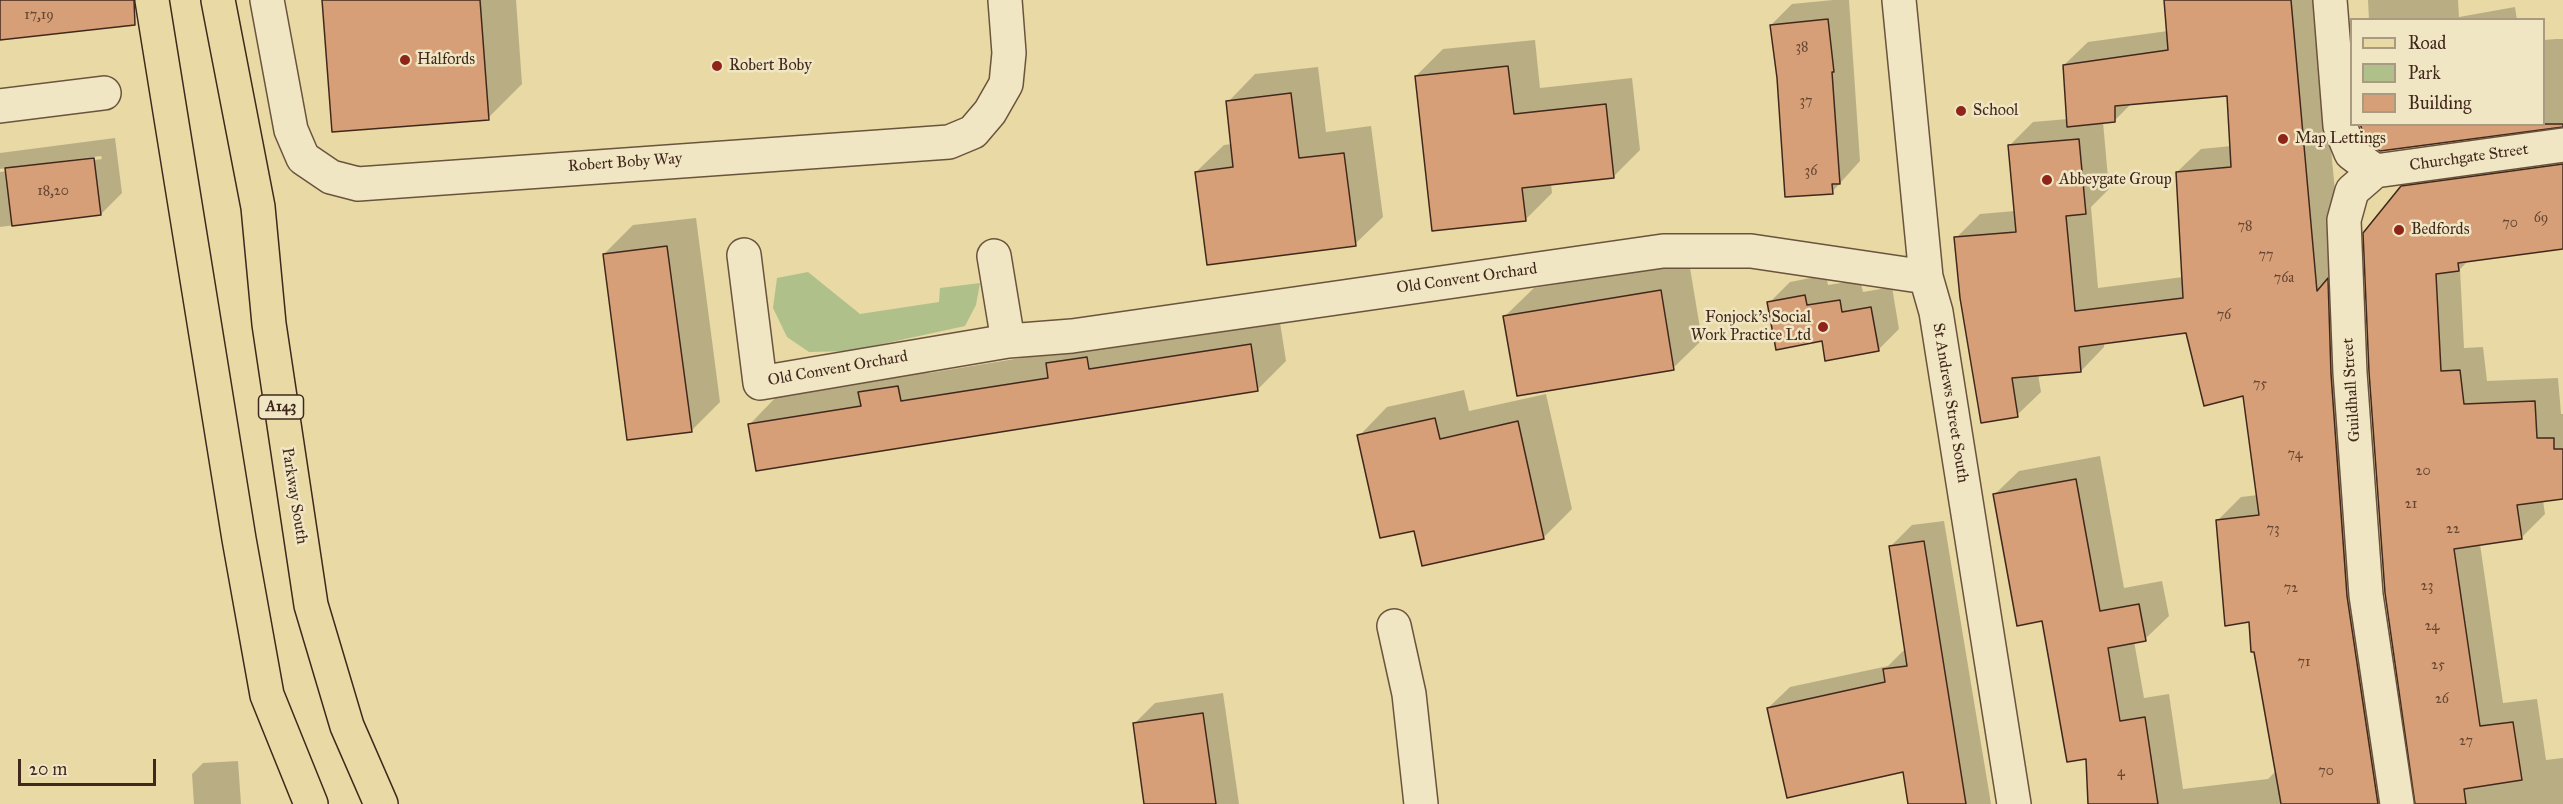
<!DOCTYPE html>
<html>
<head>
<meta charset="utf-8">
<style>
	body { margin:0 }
	#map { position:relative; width:2563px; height:804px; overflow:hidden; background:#e8d9a5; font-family:"IM FELL Great Primer",serif }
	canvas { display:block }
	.legend { position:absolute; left:2350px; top:18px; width:195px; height:108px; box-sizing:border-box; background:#f0e6c4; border:2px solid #aa9a81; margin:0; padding:8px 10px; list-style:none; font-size:18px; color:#41281c }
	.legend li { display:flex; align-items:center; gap:12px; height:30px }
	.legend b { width:30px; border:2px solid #aa9a81 }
	.scale { position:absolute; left:18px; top:759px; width:138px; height:27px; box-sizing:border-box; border:3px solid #41281c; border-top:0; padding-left:8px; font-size:18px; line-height:21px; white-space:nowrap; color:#41281c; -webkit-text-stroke:4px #f0e6c4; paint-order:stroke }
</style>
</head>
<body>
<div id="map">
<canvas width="2563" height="804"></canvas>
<ul class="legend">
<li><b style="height:8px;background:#e8d9a5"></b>Road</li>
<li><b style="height:16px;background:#afc08b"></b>Park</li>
<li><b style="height:16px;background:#d69f77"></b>Building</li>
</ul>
<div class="scale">20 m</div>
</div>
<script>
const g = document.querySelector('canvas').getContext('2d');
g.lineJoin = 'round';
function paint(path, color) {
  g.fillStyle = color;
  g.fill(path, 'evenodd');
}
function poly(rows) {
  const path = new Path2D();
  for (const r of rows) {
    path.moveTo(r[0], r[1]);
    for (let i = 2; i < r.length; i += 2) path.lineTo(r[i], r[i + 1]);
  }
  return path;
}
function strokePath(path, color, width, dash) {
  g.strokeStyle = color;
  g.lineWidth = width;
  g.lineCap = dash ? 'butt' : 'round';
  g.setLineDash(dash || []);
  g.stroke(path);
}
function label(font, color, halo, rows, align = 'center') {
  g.font = font + ' "IM FELL Great Primer",serif';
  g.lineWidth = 5;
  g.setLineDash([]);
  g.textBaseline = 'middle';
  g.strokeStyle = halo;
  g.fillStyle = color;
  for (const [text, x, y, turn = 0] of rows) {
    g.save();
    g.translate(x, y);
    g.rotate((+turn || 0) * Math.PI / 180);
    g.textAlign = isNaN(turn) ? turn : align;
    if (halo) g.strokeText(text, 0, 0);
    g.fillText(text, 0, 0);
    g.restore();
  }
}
const green = poly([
	[808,272,860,314,939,302,940,288,980,283,976,305,965,326,850,351,809,352,787,337,773,308,777,278]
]);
const shadow = poly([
	[323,0,516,0,522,84,488,118],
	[1833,0,1849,0,1860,161,1832,192,1778,78,1771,25,1792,4],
	[2165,0,2317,0,2371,573,2405,791,2414,798,2417,798,2402,187,2426,163,2563,144,2563,247,2469,260,2460,269,2464,348,2483,347,2487,381,2558,378,2561,414,2563,414,2563,498,2543,500,2545,514,2521,538,2480,544,2503,703,2537,699,2546,760,2563,758,2563,804,2102,804,2043,620,1995,494,2019,471,2100,456,2124,588,2162,581,2169,616,2145,639,2134,641,2144,698,2169,694,2183,789,2268,779,2277,770,2250,620,2217,521,2241,497,2258,495,2244,394,2187,332,2104,343,2104,347,2081,371,2038,374,2041,392,2017,415,1956,238,1980,214,2015,211,2009,146,2033,122,2068,119,2064,65,2088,42,2168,31],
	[2228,94,2231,146,2201,149,2177,172,2183,277,2098,288,2091,207,2109,189,2103,122,2115,120,2132,103],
	[2368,0,2458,0,2459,17,2515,7,2517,20,2369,20],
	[2556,39,2563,39,2563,125,2544,124,2544,40],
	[1535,40,1540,88,1632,78,1640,150,1613,177,1551,183,1552,193,1525,220,1416,76,1443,49],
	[1318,67,1326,132,1371,126,1383,217,1355,244,1196,172,1224,145,1232,144,1228,102,1255,74],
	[115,138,122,193,101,214,0,227,0,172,102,159,101,156,0,169,0,153],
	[696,218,720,402,691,431,604,254,633,225],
	[1689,262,1702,340,1673,368,1505,316,1534,288],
	[1826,275,1828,285,1860,280,1863,292,1892,287,1899,329,1878,350,1823,340,1769,303,1790,282],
	[1279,316,1286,361,1257,390,750,424,778,395,927,358,929,373],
	[1464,390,1469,411,1546,394,1572,509,1543,538,1415,529,1359,436,1387,407],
	[1944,521,1991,804,1909,804,1904,770,1768,708,1790,687,1888,666,1906,648,1891,546,1912,525],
	[1223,693,1239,804,1146,804,1134,724,1155,703],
	[238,761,241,804,194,804,192,774,203,763]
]);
const building = poly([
	[0,0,134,0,135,25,0,40,0,0],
	[322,0,480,0,489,120,332,132,322,0],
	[2164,0,2291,0,2317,291,2328,278,2331,374,2347,596,2378,804,2281,804,2254,652,2251,652,2249,622,2225,626,2216,520,2259,515,2243,396,2204,406,2186,333,2079,347,2081,372,2012,378,2018,417,1981,423,1960,298,1954,237,2016,232,2008,145,2079,139,2086,214,2066,216,2075,311,2183,298,2176,172,2231,167,2227,96,2115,106,2115,122,2067,127,2063,65,2168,50,2164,0],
	[1828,19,1834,72,1832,72,1840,184,1832,184,1833,194,1785,197,1777,78,1770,25,1828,19],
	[1508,66,1514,114,1606,104,1614,178,1522,188,1526,221,1432,231,1415,76,1508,66],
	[1291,93,1299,158,1344,153,1356,246,1207,265,1195,172,1233,167,1226,101,1291,93],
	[2360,124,2563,124,2563,127,2380,151,2366,140,2360,124],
	[94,158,101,215,12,226,5,168,94,158],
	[2563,164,2563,249,2458,263,2459,271,2436,274,2441,371,2460,370,2464,404,2535,401,2537,438,2554,438,2554,449,2563,449,2563,499,2517,505,2522,539,2454,549,2480,726,2513,722,2522,780,2464,789,2466,804,2415,804,2385,593,2369,372,2363,233,2401,186,2563,164],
	[667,246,692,432,627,440,603,254,667,246],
	[1661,290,1674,370,1517,396,1503,316,1661,290],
	[1805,295,1807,305,1840,300,1842,312,1871,307,1879,351,1825,361,1822,341,1776,350,1767,302,1805,295],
	[1251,344,1258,391,756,471,748,424,861,406,858,392,898,386,901,401,1048,378,1046,363,1087,357,1089,369,1251,344],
	[1435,418,1440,439,1518,421,1544,539,1422,566,1414,531,1380,538,1357,435,1435,418],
	[2076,479,2100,611,2139,604,2146,641,2108,648,2120,721,2145,717,2158,804,2088,804,2086,759,2067,762,2042,621,2017,626,1993,494,2076,479],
	[1924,541,1966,804,1908,804,1903,772,1787,798,1767,708,1885,682,1883,669,1907,666,1889,546,1924,541],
	[1203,713,1216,804,1144,804,1133,723,1203,713]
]);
const minor = poly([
	[267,0,291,130,303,158,331,177,358,184,949,142,973,132,990,112,1006,84,1009,53,1005,0],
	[1899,0,1926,277,1936,312,2014,804],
	[2330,0,2340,126,2351,153,2375,171],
	[0,106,104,93],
	[2375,171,2352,191,2344,220,2350,373,2366,595,2397,804],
	[2375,171,2563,145],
	[744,255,760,383,1008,341,1072,336,1663,251,1751,251,1926,277],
	[994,256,1008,341],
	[1394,626,1409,694,1421,804]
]);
const primary = poly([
	[152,0,239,539,267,695,311,804],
	[218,0,258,207,269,324,311,605,347,726,381,804]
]);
const markers = [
	[405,60,6,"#8f2418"],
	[717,66,6,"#8f2418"],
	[1961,111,6,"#8f2418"],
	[2283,139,6,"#8f2418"],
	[2047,180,6,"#8f2418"],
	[2399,230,6,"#8f2418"],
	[1823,327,6,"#8f2418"]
];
const numberNames = [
	["17,19",39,16],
	["38",1802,48],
	["37",1806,102],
	["36",1811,172],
	["18,20",53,192],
	["69",2541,219],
	["70",2510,224],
	["78",2245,227],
	["77",2266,256],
	["76a",2284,279],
	["76",2224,316],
	["75",2260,385],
	["74",2295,455],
	["20",2423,472],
	["21",2411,505],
	["73",2273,530],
	["22",2453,530],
	["23",2427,587],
	["72",2291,589],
	["24",2432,627],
	["71",2304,663],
	["25",2438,666],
	["26",2442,700],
	["27",2466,742],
	["70",2326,772],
	["4",2121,773]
];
const shields = [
	[281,407,45]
];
const shieldNames = [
	["A143",281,407]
];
const poiNames = [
	["Halfords",417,60],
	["Robert Boby",729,66],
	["School",1973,111],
	["Map Lettings",2295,139],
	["Abbeygate Group",2059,180],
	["Bedfords",2411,230],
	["Fonjock's Social",1811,318,"right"],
	["Work Practice Ltd",1811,336,"right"]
];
const streetNames = [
	["Churchgate Street",2469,158,-8],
	["Robert Boby Way",625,163,-4],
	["Old Convent Orchard",1467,279,-8],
	["Old Convent Orchard",838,369,-10],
	["Guildhall Street",2352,390,-94],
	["St Andrews Street South",1950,403,81],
	["Parkway South",294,496,81]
];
paint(green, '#afc08b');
paint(shadow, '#0003');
paint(building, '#d69f77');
strokePath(building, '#41281c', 1.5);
strokePath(minor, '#6b543e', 36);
strokePath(primary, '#41281c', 36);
strokePath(minor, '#f0e6c4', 33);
strokePath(primary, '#e8d9a5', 33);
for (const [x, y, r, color] of markers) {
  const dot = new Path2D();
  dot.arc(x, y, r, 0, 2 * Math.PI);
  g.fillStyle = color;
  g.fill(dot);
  strokePath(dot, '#f0e6c4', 2);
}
label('14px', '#664633', null, numberNames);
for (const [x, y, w] of shields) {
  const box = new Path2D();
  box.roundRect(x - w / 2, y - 12, w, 24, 4.5);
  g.fillStyle = '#f0e6c4';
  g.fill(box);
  strokePath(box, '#41281c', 1.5);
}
label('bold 15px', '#41281c', null, shieldNames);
label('16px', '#41281c', '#f0e6c4', poiNames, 'left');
label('16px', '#41281c', '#f0e6c4', streetNames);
</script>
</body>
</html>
